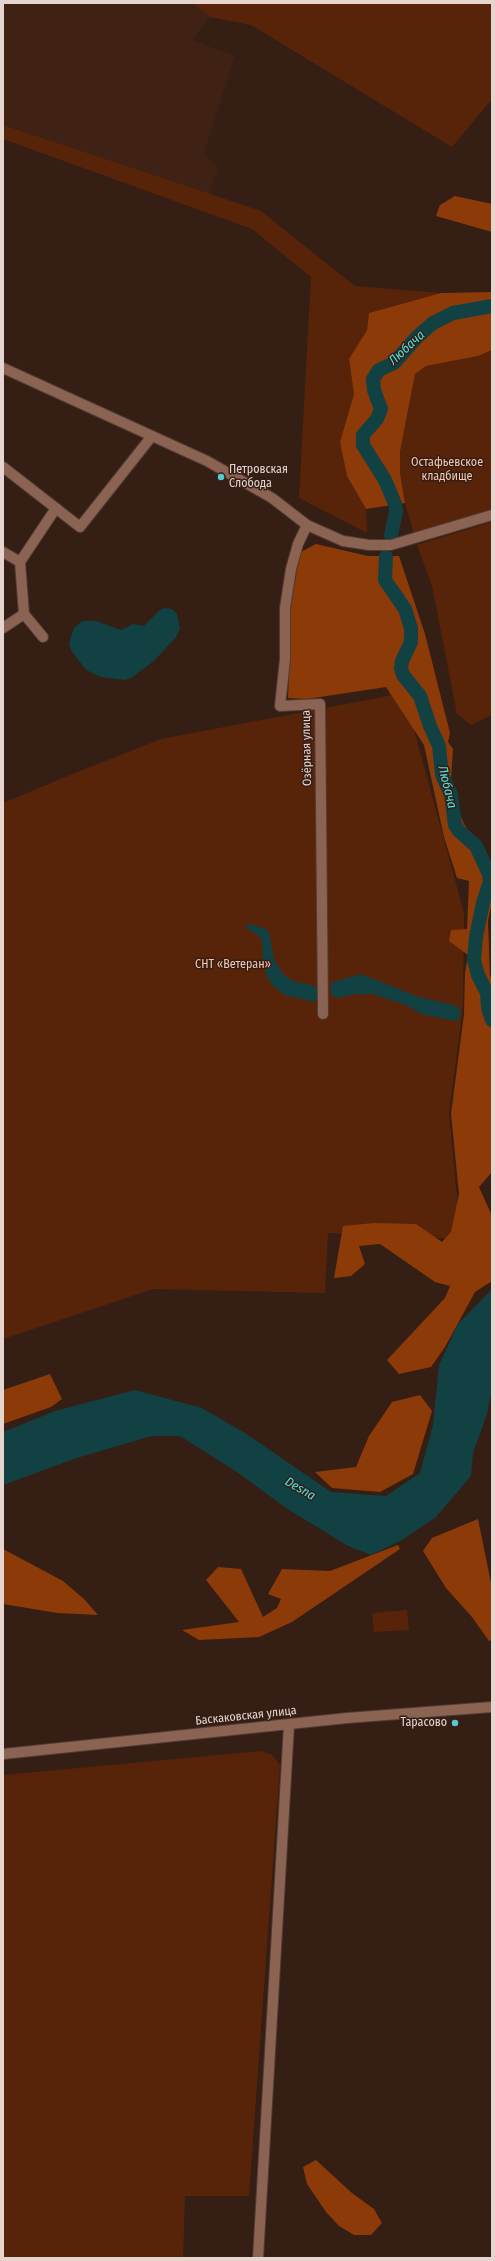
<!DOCTYPE html>
<html>
<head>
<meta charset="utf-8">
<style>
	body { margin:0 }
	#map { position:relative; width:495px; height:2261px; overflow:hidden; background:#351e14; font-family:"Fira Sans Condensed",sans-serif }
	canvas { display:block }
	.frame { position:absolute; inset:0; border:4px solid #e5d5ce; pointer-events:none }
</style>
</head>
<body>
<div id="map">
<canvas width="495" height="2261"></canvas>
<div class="frame"></div>
</div>
<script>
const g = document.querySelector('canvas').getContext('2d');
g.lineJoin = 'round';
function paint(path, color) {
  g.fillStyle = color;
  g.fill(path, 'evenodd');
}
function poly(rows) {
  const path = new Path2D();
  for (const r of rows) {
    path.moveTo(r[0], r[1]);
    for (let i = 2; i < r.length; i += 2) path.lineTo(r[i], r[i + 1]);
  }
  return path;
}
function strokePath(path, color, width, dash) {
  g.strokeStyle = color;
  g.lineWidth = width;
  g.lineCap = dash ? 'butt' : 'round';
  g.setLineDash(dash || []);
  g.stroke(path);
}
function label(font, color, halo, rows, align = 'center') {
  g.font = font + ' "Fira Sans Condensed",sans-serif';
  g.lineWidth = 3;
  g.setLineDash([]);
  g.textBaseline = 'middle';
  g.strokeStyle = halo;
  g.fillStyle = color;
  for (const [text, x, y, turn = 0] of rows) {
    g.save();
    g.translate(x, y);
    g.rotate((+turn || 0) * Math.PI / 180);
    g.textAlign = isNaN(turn) ? turn : align;
    if (halo) g.strokeText(text, 0, 0);
    g.fillText(text, 0, 0);
    g.restore();
  }
}
const built = poly([
	[3,3,192,3,211,17,192,40,235,56,204,153,218,168,209,195,3,125]
]);
const green = poly([
	[192,3,492,3,492,99,452,147,251,25,211,17],
	[3,125,261,211,355,286,441,293,369,313,367,330,349,359,354,394,340,442,347,476,366,509,367,533,299,498,311,277,252,229,3,139],
	[492,350,492,509,414,534,405,503,400,473,400,452,415,374,426,366,478,356],
	[492,522,492,715,471,725,457,714,432,586,417,545],
	[404,693,464,913,463,1007,449,1113,461,1239,328,1233,325,1293,153,1289,3,1339,3,803,75,773,161,739],
	[407,1610,409,1630,374,1632,372,1613],
	[261,1751,272,1755,280,1765,249,2196,185,2196,183,2258,3,2258,3,1775]
]);
const forest = poly([
	[455,196,492,204,492,232,436,216,440,205],
	[492,292,492,350,478,356,426,366,415,374,400,452,400,473,405,503,366,509,347,476,340,442,354,394,349,359,367,330,369,313,441,293],
	[316,544,368,556,399,556,425,634,450,733,448,742,453,749,451,780,455,802,464,824,492,866,492,902,488,921,490,976,492,979,492,1172,479,1187,492,1216,492,1281,475,1292,445,1347,431,1367,399,1374,387,1360,445,1298,450,1286,435,1282,380,1244,359,1246,365,1264,351,1276,334,1278,343,1226,374,1223,416,1224,442,1242,451,1232,459,1194,451,1114,464,1014,465,973,468,955,449,941,451,930,467,929,469,881,457,878,444,837,424,745,386,687,307,699,288,698,291,607,299,553],
	[50,1374,62,1399,51,1407,3,1424,3,1390],
	[420,1395,432,1411,413,1474,380,1492,332,1488,315,1472,356,1467,369,1436,392,1402],
	[478,1519,492,1588,492,1640,489,1641,472,1617,446,1588,423,1551,432,1538],
	[398,1545,400,1549,292,1622,259,1637,199,1640,182,1630,239,1622,206,1580,218,1567,241,1569,263,1617,277,1608,281,1599,268,1594,282,1569,330,1571],
	[3,1549,63,1581,84,1599,98,1615,57,1613,3,1604],
	[316,2160,352,2193,374,2209,382,2223,371,2235,354,2235,339,2226,326,2212,307,2184,303,2167]
]);
const water = poly([
	[165,608,172,609,177,614,180,629,176,637,154,661,131,678,124,680,101,677,86,670,71,650,69,643,74,628,82,621,96,621,121,630,133,624,144,626,161,609],
	[248,924,264,928,269,932,274,959,283,974,293,981,314,986,319,990,316,1000,313,1002,285,995,273,986,267,977,263,963,262,941,258,935,249,930,246,927],
	[361,974,416,996,457,1006,461,1011,459,1019,456,1021,421,1014,408,1006,373,994,355,994,338,998,332,996,330,986,333,982],
	[492,1289,492,1390,487,1414,473,1453,471,1476,436,1517,402,1540,371,1555,348,1546,286,1508,237,1472,180,1436,151,1436,77,1458,3,1485,3,1432,55,1411,135,1390,202,1408,245,1433,331,1492,386,1496,420,1473,433,1425,439,1365,458,1324]
]);
const river = poly([
	[391,535,396,512,395,504,385,480,363,445,363,435,377,419,381,409,374,390,373,379,379,370,394,363,417,337,433,323,453,313,492,306],
	[386,557,385,580,405,609,411,628,411,642,402,661,401,668,403,675,420,696,430,726,439,746,442,775,451,794,455,825,459,831,476,846,489,874,490,881,483,903,476,937,474,960,478,975,487,993,488,1008,492,1020]
]);
const minor = poly([
	[3,368,207,461,272,498,307,525,343,541,369,545,391,545,492,515],
	[3,467,80,527,152,436],
	[307,525,298,544,291,569,285,608,285,659,280,706,320,704,323,1014],
	[3,552,20,562,24,614,3,628],
	[20,562,56,508],
	[24,614,43,637],
	[3,1754,347,1718,492,1707],
	[258,2258,289,1725]
]);
const markers = [
	[221,477,4,"#52ccd0"],
	[455,1723,4,"#52ccd0"]
];
const parkNames = [
	["Остафьевское",447,463],
	["кладбище",447,477],
	["СНТ «Ветеран»",233,965]
];
const poiNames = [
	["Петровская",229,470],
	["Слобода",229,484],
	["Тарасово",447,1723,"right"]
];
const streetNames = [
	["Озёрная улица",307,748,-91],
	["Баскаковская улица",246,1716,-6]
];
const waterNames = [
	["Любача",407,348,-43],
	["Любача",447,787,76],
	["Desna",300,1489,30]
];
paint(built, '#3f2214');
paint(green, '#582409');
paint(forest, '#8d3a09');
paint(water, '#114143');
strokePath(river, '#114143', 14);
strokePath(minor, '#513b32', 12);
strokePath(minor, '#8a6352', 10);
for (const [x, y, r, color] of markers) {
  const dot = new Path2D();
  dot.arc(x, y, r, 0, 2 * Math.PI);
  g.fillStyle = color;
  g.fill(dot);
  strokePath(dot, '#351e14', 1.5);
}
label('12px', '#f8c7b2', '#351e14', parkNames);
label('12px', '#e5d5ce', '#351e14', poiNames, 'left');
label('12px', '#e5d5ce', '#351e14', streetNames);
label('italic 13px', '#4be3e7', '#351e14', waterNames);
</script>
</body>
</html>
